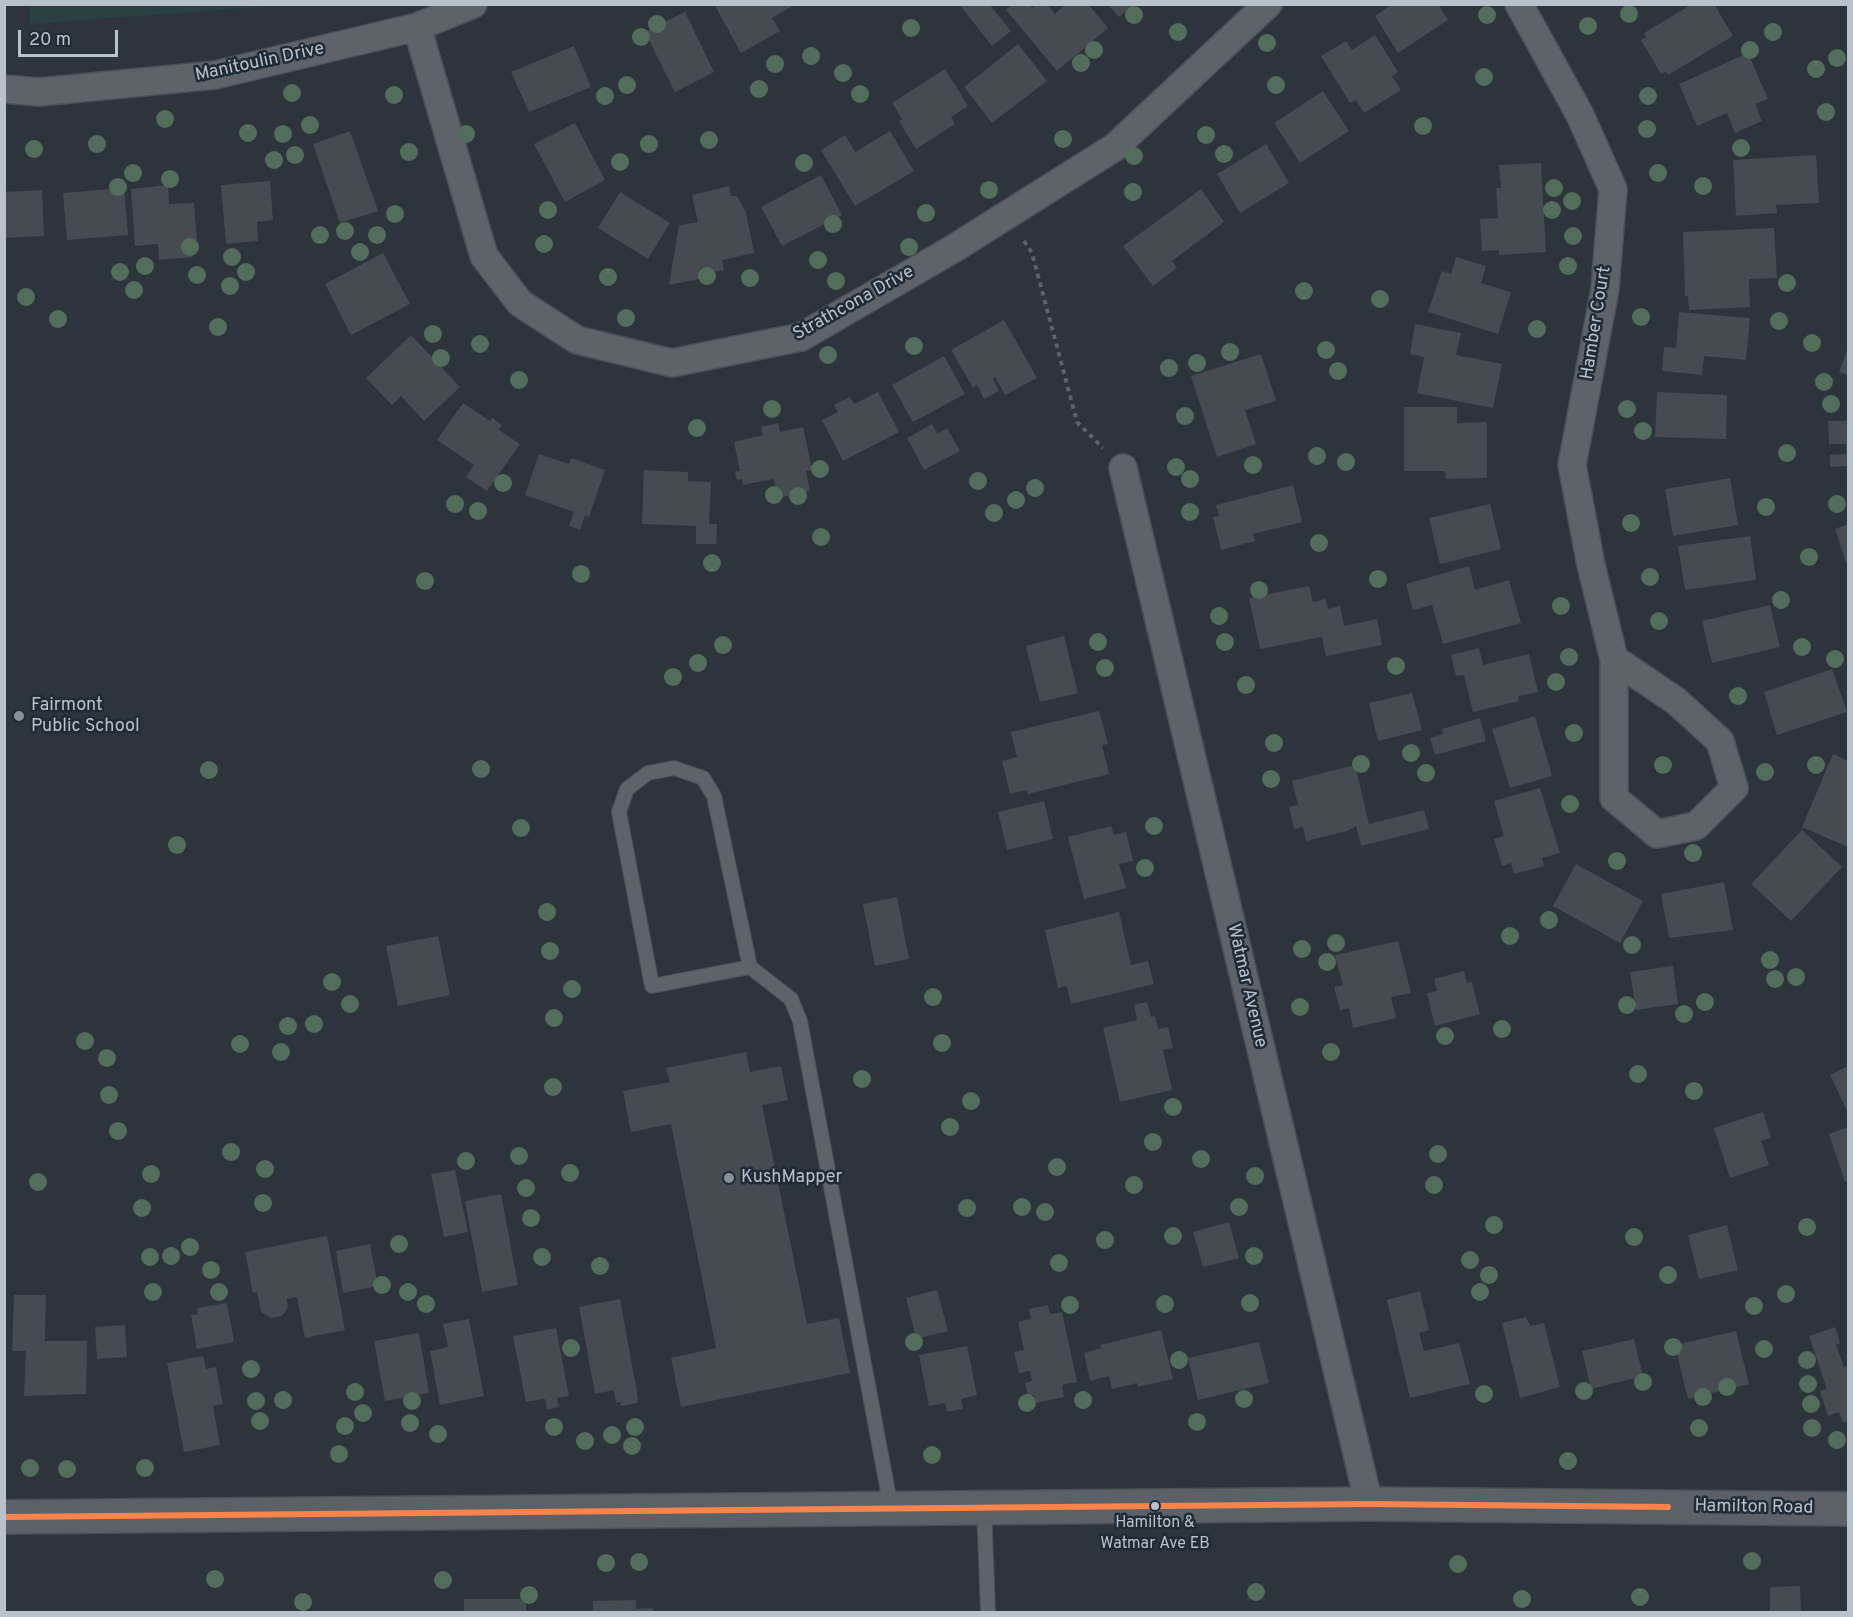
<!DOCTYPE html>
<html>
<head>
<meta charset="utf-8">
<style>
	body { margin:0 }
	#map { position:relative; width:1853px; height:1617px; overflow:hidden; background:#2d343b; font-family:Overpass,sans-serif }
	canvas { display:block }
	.frame { position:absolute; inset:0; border:6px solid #b9c1cb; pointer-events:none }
	.scale { position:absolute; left:18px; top:30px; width:100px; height:27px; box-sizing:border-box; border:3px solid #b9c1cb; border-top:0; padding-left:8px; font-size:18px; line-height:21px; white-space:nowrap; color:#b9c1cb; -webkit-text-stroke:4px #202b36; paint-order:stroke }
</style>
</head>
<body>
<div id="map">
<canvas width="1853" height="1617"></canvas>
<div class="frame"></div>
<div class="scale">20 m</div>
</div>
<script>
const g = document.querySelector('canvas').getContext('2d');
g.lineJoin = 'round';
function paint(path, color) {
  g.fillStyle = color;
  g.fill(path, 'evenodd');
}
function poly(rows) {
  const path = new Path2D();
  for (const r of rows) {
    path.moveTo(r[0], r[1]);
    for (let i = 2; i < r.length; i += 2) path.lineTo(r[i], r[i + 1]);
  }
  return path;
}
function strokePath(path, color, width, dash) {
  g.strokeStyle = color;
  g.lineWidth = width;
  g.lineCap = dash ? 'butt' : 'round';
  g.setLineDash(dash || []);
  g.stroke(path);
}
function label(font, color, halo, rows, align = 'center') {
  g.font = font + ' Overpass,sans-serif';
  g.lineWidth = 5;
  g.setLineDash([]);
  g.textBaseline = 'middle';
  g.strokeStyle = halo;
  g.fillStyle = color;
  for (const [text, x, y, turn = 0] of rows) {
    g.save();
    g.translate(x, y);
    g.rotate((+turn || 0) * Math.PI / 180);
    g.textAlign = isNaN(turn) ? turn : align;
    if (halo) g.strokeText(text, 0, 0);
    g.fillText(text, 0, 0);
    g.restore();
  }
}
const green = poly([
	[30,5,30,4,284,5,30,24]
]);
const building = poly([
	[714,4,796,4,772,18,780,31,741,53],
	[959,4,989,4,1011,31,992,46],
	[1012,4,1029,4,1032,8,1036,4,1047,4,1055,14,1066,4,1088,4,1108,28,1057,71,1006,10],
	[1392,4,1438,4,1448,20,1398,53,1375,16],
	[1692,4,1714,4,1733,36,1668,75,1666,72,1661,74,1641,40,1646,37,1644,33],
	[1108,5,1133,5,1119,17],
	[685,12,714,72,675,92,645,32],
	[1375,35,1398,72,1392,76,1401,90,1364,113,1356,100,1350,103,1321,56,1346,41,1352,50],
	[1018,44,1047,81,992,123,964,87],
	[574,46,591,87,529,112,511,72],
	[1748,53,1768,99,1755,104,1762,121,1735,133,1727,113,1697,126,1679,84],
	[945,69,968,106,951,117,955,124,916,149,899,121,902,119,892,103],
	[1323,91,1349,131,1300,163,1274,123],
	[575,123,605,180,565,202,534,144],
	[350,131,378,211,340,223,313,144],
	[890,131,914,171,855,206,821,150,845,135,855,152],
	[1266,144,1289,183,1240,213,1217,174],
	[1816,155,1819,203,1776,205,1777,213,1736,216,1733,160],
	[1541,163,1546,252,1499,255,1499,250,1482,251,1480,219,1498,218,1496,188,1501,188,1499,165],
	[821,175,842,215,782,246,761,207],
	[270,181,273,220,257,222,258,241,226,244,221,185],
	[168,185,169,204,194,203,197,241,192,241,193,257,159,260,158,244,135,246,131,189],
	[729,186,731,196,737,196,746,212,754,253,722,260,724,270,703,274,704,278,669,285,679,225,698,222,692,195],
	[124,188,128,235,67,240,63,193],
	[1201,189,1224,222,1172,261,1177,268,1153,286,1123,246],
	[42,190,44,236,4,238,4,192],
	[620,192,670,223,648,259,598,228],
	[1774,228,1777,278,1749,279,1750,307,1689,310,1688,296,1685,296,1683,232],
	[383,253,410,304,351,335,325,284],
	[1456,257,1486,266,1481,283,1511,292,1498,334,1428,312,1442,271,1451,274],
	[1679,312,1750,318,1746,360,1704,356,1702,375,1662,371,1664,347,1676,348],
	[1004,320,1037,378,1005,395,995,377,993,379,999,391,984,399,977,385,973,388,951,350],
	[1415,324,1461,333,1456,355,1502,364,1493,408,1417,393,1424,357,1410,354],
	[411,335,460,387,424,421,401,396,392,405,366,378],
	[1848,348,1848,375,1839,372],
	[1261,354,1276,401,1245,410,1256,444,1217,457,1191,376],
	[944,356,965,394,913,422,892,385],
	[878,392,899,432,843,461,822,420,838,412,834,405,850,397,854,404],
	[1657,392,1727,395,1726,439,1655,437],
	[463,403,490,421,492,418,502,425,499,430,520,444,487,491,466,477,474,465,437,440],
	[1404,407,1457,407,1457,423,1487,422,1487,478,1446,479,1445,471,1404,471],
	[1828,421,1848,421,1848,466,1830,467,1830,455,1846,454,1846,444,1829,444],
	[778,423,780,432,803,427,812,470,806,471,810,491,778,498,774,479,743,485,742,479,737,480,735,472,740,471,734,442,763,435,761,427],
	[932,424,937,434,947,428,960,451,924,470,907,438],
	[539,454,569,464,571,458,605,470,589,517,585,515,580,530,569,526,574,512,525,495],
	[644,470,688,472,688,481,711,482,709,524,717,524,716,544,696,544,696,526,642,524],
	[1730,478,1738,525,1673,536,1665,489],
	[1293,485,1302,522,1253,534,1255,541,1221,550,1213,517,1219,516,1216,505],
	[1490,504,1501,549,1440,564,1429,518],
	[1848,524,1848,562,1846,563,1835,529],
	[1750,536,1756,580,1685,590,1678,546],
	[1469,566,1475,590,1509,580,1521,623,1443,644,1432,605,1413,610,1406,584],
	[1309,586,1313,602,1325,599,1328,609,1340,606,1344,626,1377,619,1382,645,1326,656,1322,637,1260,649,1249,598],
	[1770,605,1780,647,1712,663,1702,621],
	[1064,636,1078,693,1040,702,1026,646],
	[1479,648,1483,665,1529,654,1538,692,1518,696,1519,701,1473,712,1464,675,1456,676,1451,655],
	[1832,669,1847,712,1777,735,1764,692],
	[1412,693,1422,730,1378,741,1369,703],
	[1099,711,1108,744,1102,745,1109,774,1028,794,1027,790,1010,794,1002,761,1017,757,1011,732],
	[1535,716,1552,776,1510,788,1492,729],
	[1480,718,1486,741,1435,755,1430,738,1443,734,1442,729],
	[1833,754,1848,761,1848,847,1802,827],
	[1355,765,1369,824,1424,810,1429,829,1361,846,1356,826,1347,831,1306,841,1303,827,1294,829,1289,807,1298,805,1292,781],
	[1540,788,1560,853,1542,858,1544,866,1514,874,1511,863,1502,866,1494,839,1504,836,1494,801],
	[1044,801,1053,839,1007,850,998,812],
	[1111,826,1114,835,1126,832,1133,861,1119,864,1126,888,1084,899,1068,837],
	[1802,830,1842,867,1791,921,1751,884],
	[1576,864,1643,901,1620,943,1553,906],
	[1724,882,1733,930,1669,938,1661,894],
	[897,897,909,959,875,966,863,904],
	[1119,912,1131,965,1148,961,1154,984,1071,1004,1067,986,1058,988,1045,930],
	[438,936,450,995,398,1006,386,946],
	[1398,941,1411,993,1391,997,1396,1018,1353,1028,1349,1008,1340,1010,1334,987,1343,985,1335,955],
	[1673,966,1678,1004,1636,1010,1630,972],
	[1464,971,1467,983,1472,982,1480,1014,1435,1026,1427,993,1437,991,1434,979],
	[1147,1002,1151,1017,1155,1016,1158,1029,1168,1027,1173,1048,1163,1050,1172,1090,1120,1102,1103,1028,1137,1020,1134,1005],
	[746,1052,750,1072,781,1066,788,1100,762,1105,807,1324,839,1318,850,1373,681,1407,671,1358,716,1348,671,1124,631,1132,623,1091,670,1082,666,1068],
	[1848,1066,1848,1113,1830,1075],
	[1763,1112,1771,1138,1761,1141,1769,1165,1730,1178,1714,1128],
	[1848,1127,1848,1180,1845,1182,1829,1134],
	[455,1170,468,1232,444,1237,431,1174],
	[501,1194,518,1285,482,1292,465,1201],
	[1229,1222,1239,1258,1203,1267,1193,1232],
	[1727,1225,1738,1270,1699,1279,1688,1235],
	[327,1236,345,1330,305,1338,297,1297,287,1299,288,1307,282,1316,271,1318,261,1312,257,1292,253,1293,245,1252],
	[370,1244,378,1286,343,1293,336,1251],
	[937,1290,948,1331,916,1339,906,1298],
	[1420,1291,1429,1330,1419,1333,1424,1351,1459,1343,1470,1384,1410,1398,1387,1300],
	[14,1295,46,1295,45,1341,87,1341,86,1394,24,1396,26,1351,12,1351],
	[620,1299,638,1398,637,1403,621,1406,620,1402,616,1403,614,1390,595,1394,579,1307],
	[227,1303,234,1342,197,1349,191,1315,198,1314,197,1308],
	[1048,1305,1050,1314,1062,1312,1077,1382,1062,1385,1064,1397,1036,1403,1034,1395,1028,1396,1025,1383,1032,1381,1030,1371,1019,1373,1014,1352,1024,1350,1018,1322,1031,1319,1029,1309],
	[1526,1317,1530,1326,1544,1323,1560,1387,1520,1398,1502,1323],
	[469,1319,484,1396,440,1405,430,1351,448,1347,443,1324],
	[125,1325,127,1357,97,1359,95,1327],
	[1835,1327,1840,1343,1836,1345,1844,1367,1848,1366,1848,1421,1843,1423,1839,1412,1828,1416,1820,1391,1827,1389,1809,1336],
	[556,1328,569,1396,557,1398,559,1407,547,1410,545,1399,526,1402,513,1336],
	[1161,1330,1173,1379,1138,1387,1137,1383,1112,1389,1109,1376,1090,1381,1084,1353,1101,1348,1100,1345],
	[1736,1331,1749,1384,1688,1399,1675,1345],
	[419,1333,429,1393,385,1401,374,1341],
	[1634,1339,1643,1376,1591,1389,1582,1351],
	[1259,1342,1269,1383,1198,1400,1188,1358],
	[967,1346,977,1395,961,1399,963,1409,947,1412,945,1403,929,1406,919,1355],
	[203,1356,206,1369,216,1367,223,1404,213,1406,220,1445,184,1452,167,1363],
	[1800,1586,1801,1612,1770,1612,1770,1587],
	[464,1599,526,1599,526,1612,464,1612],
	[636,1600,636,1609,653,1608,653,1612,593,1612,593,1601]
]);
const path = poly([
	[1024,241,1032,253,1077,422,1103,448]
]);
const lane = poly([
	[750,967,652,986,619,812,627,789,648,773,674,768,703,778,714,796,750,967,791,999,800,1021,891,1508],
	[984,1507,988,1612]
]);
const street = poly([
	[1519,4,1580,115,1613,189,1605,289,1572,465,1591,565,1614,659,1614,798,1657,834,1696,826,1734,788,1720,741,1676,701,1614,659],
	[417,27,484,256,520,303,577,340,672,363,801,337,953,249,1115,147,1268,4],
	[4,89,39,92,215,75,417,27,473,4],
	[1123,468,1369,1504]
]);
const secondary = poly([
	[4,1517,1369,1504,1848,1509]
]);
const bus1 = poly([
	[4,1517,1369,1504,1668,1507]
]);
const trees = [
	[1629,14],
	[1134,15],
	[1487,15],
	[657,24],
	[1588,26],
	[911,28],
	[1178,32],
	[1773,32],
	[641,37],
	[1267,43],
	[1094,50],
	[1750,50],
	[811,56],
	[1837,58],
	[1081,63],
	[775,64],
	[1816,69],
	[843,73],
	[1484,77],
	[627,85],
	[1276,85],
	[759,89],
	[292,93],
	[860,94],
	[394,95],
	[605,96],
	[1648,96],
	[1826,112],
	[165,119],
	[310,125],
	[1423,126],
	[1647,129],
	[248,133],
	[283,134],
	[466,134],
	[1206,135],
	[1063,139],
	[709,140],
	[97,144],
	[649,144],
	[1741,148],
	[34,149],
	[409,152],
	[1224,154],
	[295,155],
	[1134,156],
	[274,160],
	[620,162],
	[804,163],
	[133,173],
	[1658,173],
	[170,179],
	[1703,186],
	[118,187],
	[1554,188],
	[989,190],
	[1133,192],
	[1572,201],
	[548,210],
	[1552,210],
	[926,213],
	[395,214],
	[833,224],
	[345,231],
	[320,235],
	[377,235],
	[1573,236],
	[544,244],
	[190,247],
	[909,247],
	[360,252],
	[232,257],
	[818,260],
	[145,266],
	[1568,266],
	[120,272],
	[246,272],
	[197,275],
	[707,276],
	[608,277],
	[750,278],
	[836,281],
	[1787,283],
	[230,286],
	[134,290],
	[1304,291],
	[26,297],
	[1380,299],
	[1641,317],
	[626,318],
	[58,319],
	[1779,321],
	[218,327],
	[1537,329],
	[433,334],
	[1812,343],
	[480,344],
	[914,346],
	[1326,350],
	[1230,352],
	[828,355],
	[441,358],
	[1197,363],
	[1169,368],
	[1338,371],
	[519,380],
	[1824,382],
	[1831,404],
	[772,409],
	[1627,409],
	[1185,416],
	[697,428],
	[1643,431],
	[1787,453],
	[1317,456],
	[1346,462],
	[1253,465],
	[1176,467],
	[820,469],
	[1190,479],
	[978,481],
	[503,483],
	[1035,488],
	[774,495],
	[798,496],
	[1016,500],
	[455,504],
	[1837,504],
	[1766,507],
	[478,511],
	[1190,512],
	[994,513],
	[1631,523],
	[821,537],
	[1319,543],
	[1809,557],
	[712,563],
	[581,574],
	[1650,577],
	[1378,579],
	[425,581],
	[1259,590],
	[1781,600],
	[1561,606],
	[1219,616],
	[1659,621],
	[1098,642],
	[1225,642],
	[723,645],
	[1802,647],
	[1569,657],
	[1835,659],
	[698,663],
	[1396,666],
	[1105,668],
	[673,677],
	[1556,682],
	[1246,685],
	[1738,696],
	[1574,733],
	[1274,743],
	[1411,753],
	[1361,764],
	[1663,765],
	[1816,765],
	[481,769],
	[209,770],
	[1765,772],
	[1426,773],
	[1271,779],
	[1570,804],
	[1154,826],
	[521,828],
	[177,845],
	[1693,853],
	[1617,861],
	[1145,868],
	[547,912],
	[1549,920],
	[1510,936],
	[1336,943],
	[1632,945],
	[1302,949],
	[550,951],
	[1770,960],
	[1327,962],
	[1796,977],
	[1775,979],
	[332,982],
	[572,989],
	[933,997],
	[1705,1002],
	[350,1004],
	[1627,1005],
	[1300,1007],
	[1684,1014],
	[554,1018],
	[314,1024],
	[288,1026],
	[1502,1029],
	[1445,1036],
	[85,1041],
	[942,1043],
	[240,1044],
	[281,1052],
	[1331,1052],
	[107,1058],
	[1638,1074],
	[862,1079],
	[553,1087],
	[1694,1091],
	[109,1095],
	[971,1101],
	[1173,1107],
	[950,1127],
	[118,1131],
	[1153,1142],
	[231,1152],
	[1438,1154],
	[519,1156],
	[1201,1159],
	[466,1161],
	[1057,1167],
	[265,1169],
	[570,1173],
	[151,1174],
	[1255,1176],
	[38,1182],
	[1134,1185],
	[1434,1185],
	[526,1188],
	[263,1203],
	[1022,1207],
	[1239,1207],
	[142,1208],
	[967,1208],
	[1045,1212],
	[531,1218],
	[1494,1225],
	[1807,1227],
	[1173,1236],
	[1634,1237],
	[1105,1240],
	[399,1244],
	[190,1247],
	[171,1256],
	[1254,1256],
	[150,1257],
	[542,1257],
	[1470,1260],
	[1059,1263],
	[600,1266],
	[211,1270],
	[1489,1275],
	[1668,1275],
	[382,1285],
	[153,1292],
	[219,1292],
	[408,1292],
	[1480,1292],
	[1786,1294],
	[1250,1303],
	[426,1304],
	[1165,1304],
	[1070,1305],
	[1754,1306],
	[914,1342],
	[1673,1347],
	[571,1348],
	[1764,1349],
	[1179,1360],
	[1807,1360],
	[251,1369],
	[1643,1382],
	[1808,1384],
	[1727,1387],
	[1584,1391],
	[355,1392],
	[1484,1394],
	[1703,1397],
	[1244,1399],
	[283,1400],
	[1083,1400],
	[256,1401],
	[412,1401],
	[1027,1403],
	[1811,1404],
	[363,1413],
	[260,1421],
	[1197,1422],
	[410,1423],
	[345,1426],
	[554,1427],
	[635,1427],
	[1699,1428],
	[1812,1428],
	[438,1434],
	[612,1435],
	[1837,1440],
	[585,1441],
	[632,1446],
	[339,1454],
	[932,1455],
	[1568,1461],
	[30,1468],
	[145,1468],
	[67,1469],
	[1752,1561],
	[639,1562],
	[606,1563],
	[1458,1564],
	[215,1579],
	[443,1580],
	[1256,1592],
	[529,1595],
	[1640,1597],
	[1522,1599],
	[303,1602]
];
const markers = [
	[19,716,6,"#889099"],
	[729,1178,6,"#889099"],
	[1155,1506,5,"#b9c1cb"]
];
const busNames = [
	["Hamilton &",1155,1524],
	["Watmar Ave EB",1155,1545]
];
const streetNames = [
	["Manitoulin Drive",260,63,-12],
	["Strathcona Drive",854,304,-29],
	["Hamber Court",1597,323,-81],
	["Watmar Avenue",1246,986,77],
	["Hamilton Road",1754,1508,1]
];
const poiNames = [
	["Fairmont",31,706],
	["Public School",31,727],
	["KushMapper",741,1178]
];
paint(green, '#2a4142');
paint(building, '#464b51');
strokePath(lane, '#4c5056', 16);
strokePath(street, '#4c5056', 30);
strokePath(secondary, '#4c5056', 36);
strokePath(path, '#5c6266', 4, [4.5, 4.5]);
strokePath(lane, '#5e6269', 14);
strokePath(street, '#5e6269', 27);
strokePath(secondary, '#5c6168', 33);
strokePath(bus1, '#f8844c', 6);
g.fillStyle = '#526d5c';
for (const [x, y] of trees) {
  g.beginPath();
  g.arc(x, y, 9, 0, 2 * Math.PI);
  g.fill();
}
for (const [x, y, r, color] of markers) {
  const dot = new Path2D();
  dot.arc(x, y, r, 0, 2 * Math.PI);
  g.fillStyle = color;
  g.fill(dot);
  strokePath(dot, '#202b36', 2);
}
label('16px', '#b9c1cb', '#202b36', busNames);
label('18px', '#b9c1cb', '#202b36', streetNames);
label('18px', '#b9c1cb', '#202b36', poiNames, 'left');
</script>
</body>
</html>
